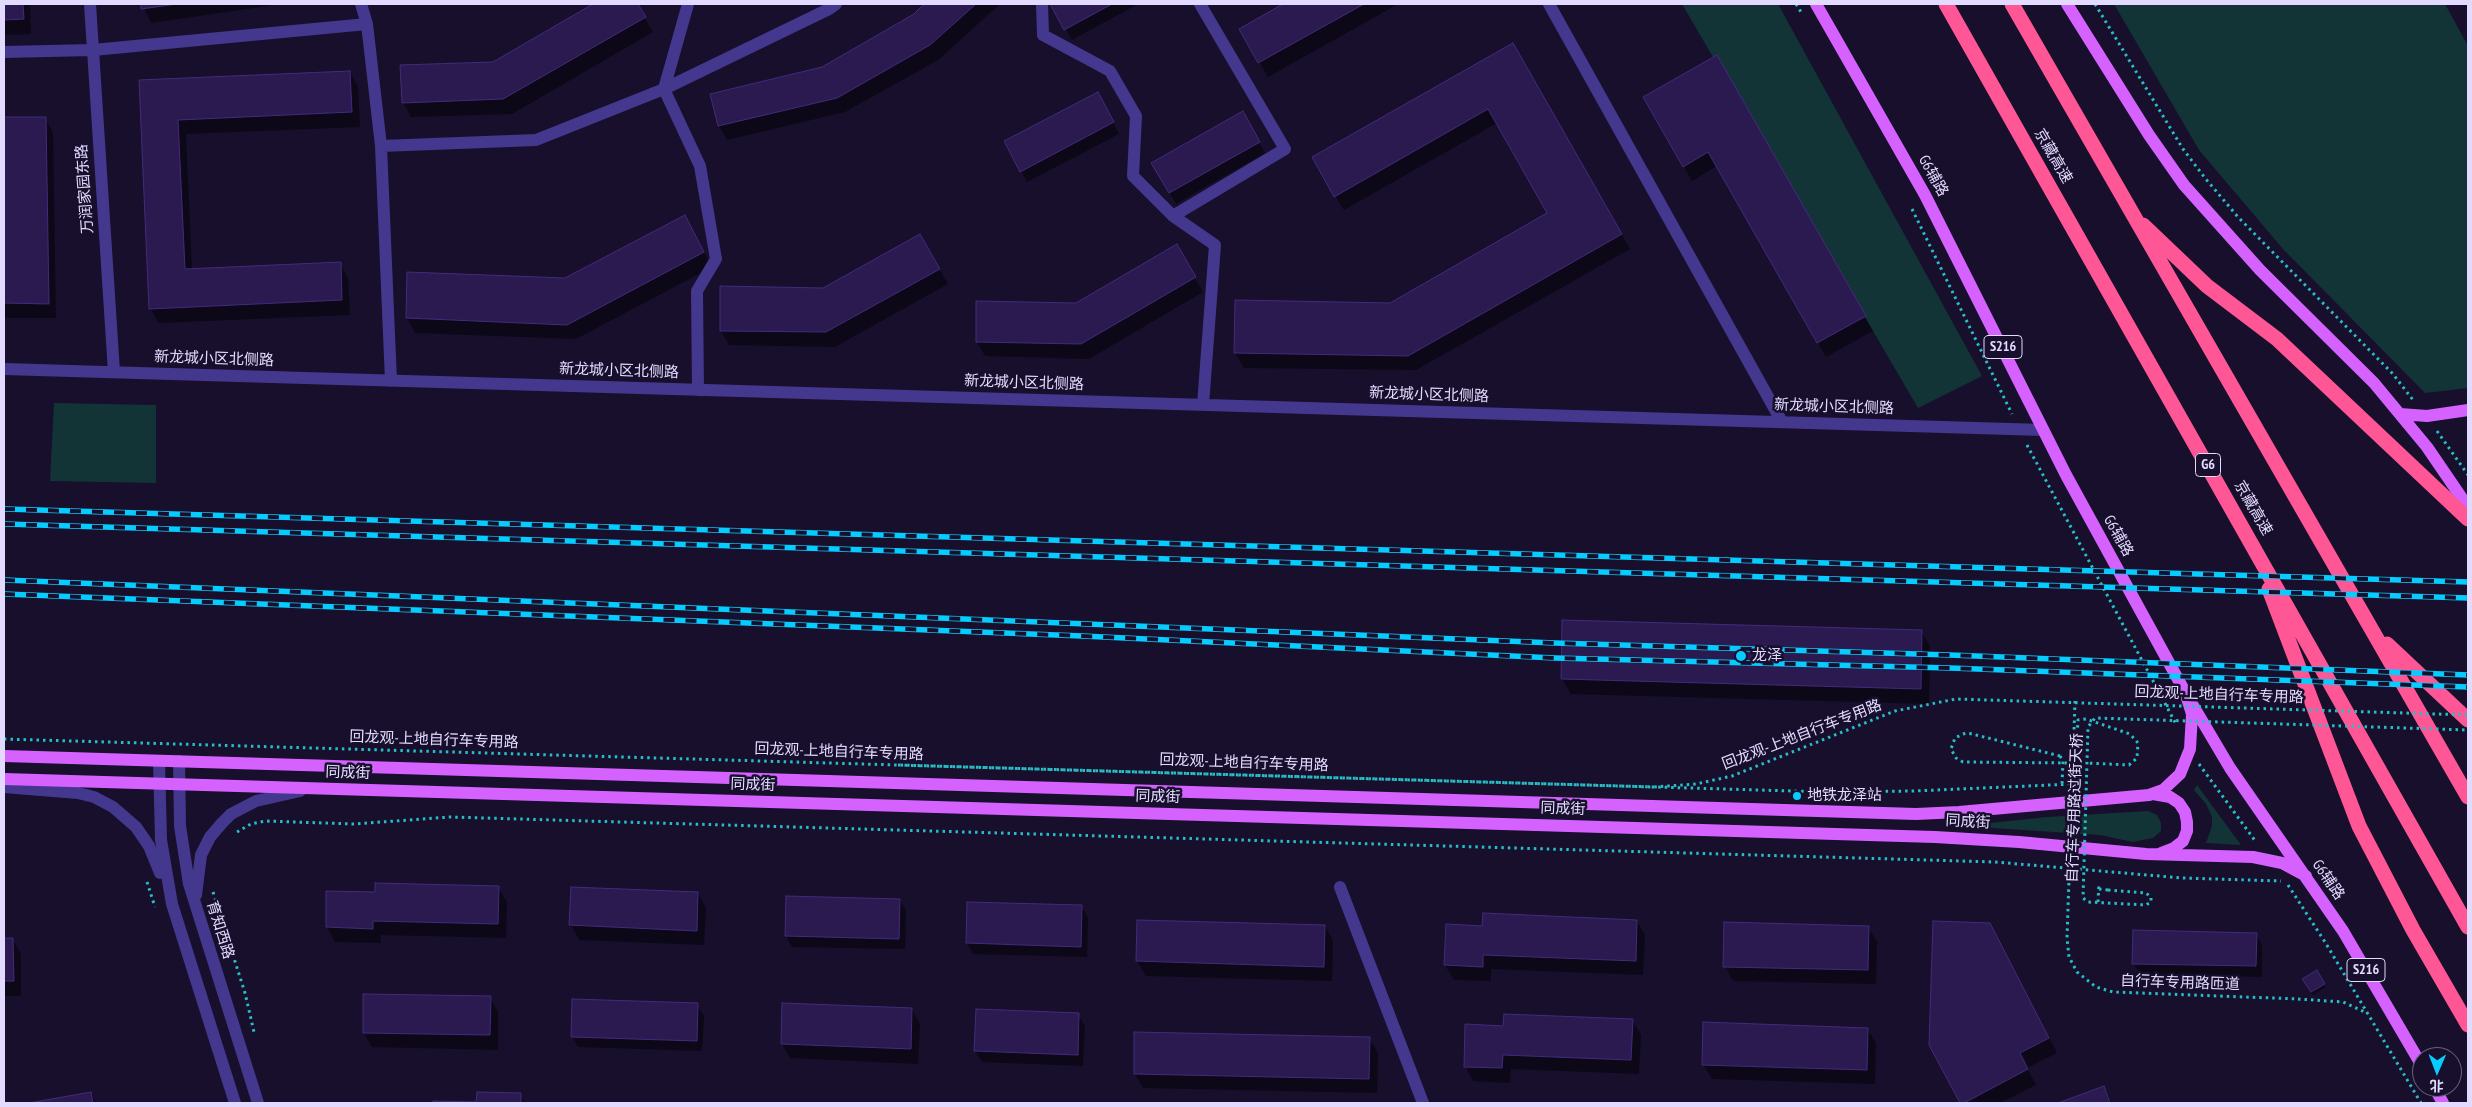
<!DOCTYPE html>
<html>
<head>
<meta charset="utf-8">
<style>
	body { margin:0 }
	#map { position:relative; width:2472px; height:1107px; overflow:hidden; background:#170f2c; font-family:"PT Sans Narrow","Noto Sans SC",sans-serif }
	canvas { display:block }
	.frame { position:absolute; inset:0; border:5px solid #e3dbff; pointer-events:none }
	.north { position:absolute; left:2412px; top:1047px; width:50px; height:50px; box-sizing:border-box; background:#170f2c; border:1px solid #696180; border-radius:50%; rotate:181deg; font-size:14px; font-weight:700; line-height:20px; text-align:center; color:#e3dbff }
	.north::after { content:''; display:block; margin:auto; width:18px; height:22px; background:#07ccff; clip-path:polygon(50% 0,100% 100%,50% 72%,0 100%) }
</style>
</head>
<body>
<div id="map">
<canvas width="2472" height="1107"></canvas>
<div class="frame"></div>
<div class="north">北</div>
</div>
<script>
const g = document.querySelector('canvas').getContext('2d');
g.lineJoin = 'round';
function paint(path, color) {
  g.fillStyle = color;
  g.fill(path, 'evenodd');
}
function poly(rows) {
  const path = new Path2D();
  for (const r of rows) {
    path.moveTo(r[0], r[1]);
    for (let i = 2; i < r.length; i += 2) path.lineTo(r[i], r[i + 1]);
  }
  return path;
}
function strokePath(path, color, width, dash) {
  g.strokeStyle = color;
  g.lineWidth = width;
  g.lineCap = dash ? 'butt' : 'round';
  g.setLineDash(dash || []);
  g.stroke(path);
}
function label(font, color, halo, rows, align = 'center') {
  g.font = font + ' "PT Sans Narrow","Noto Sans SC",sans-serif';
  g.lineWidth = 5;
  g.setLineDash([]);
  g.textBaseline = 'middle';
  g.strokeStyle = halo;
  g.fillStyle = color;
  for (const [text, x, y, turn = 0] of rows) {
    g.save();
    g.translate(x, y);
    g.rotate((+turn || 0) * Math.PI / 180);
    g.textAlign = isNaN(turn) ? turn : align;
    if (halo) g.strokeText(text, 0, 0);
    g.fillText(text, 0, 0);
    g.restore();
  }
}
const green = poly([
	[1682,4,1778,4,1982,376,1918,408],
	[2114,4,2445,4,2468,46,2468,388,2425,393,2283,249,2199,150],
	[54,403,156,405,156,483,50,481],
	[2197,785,2241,845,2206,843,2212,826,2212,817,2206,804,2194,790],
	[2148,811,2157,815,2161,823,2161,831,2153,838,2133,842,2100,835,1962,826,2047,817]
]);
const shadow = poly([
	[4,4,30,4,31,34,4,35],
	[142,4,281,4,151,23],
	[596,4,636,4,653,32,512,114,411,117,403,102,493,63],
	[926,4,1000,4,938,60,845,112,727,140,719,126,914,15],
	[1051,4,1138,4,1072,40],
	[1285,4,1398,4,1268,77,1240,29],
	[1513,45,1630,249,1416,370,1244,368,1235,353,1391,304,1549,214,1497,123,1344,210,1313,158],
	[1716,57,1873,331,1826,357,1717,166,1692,181,1645,98],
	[350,72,358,87,360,127,186,134,192,270,340,264,348,278,350,315,159,323,150,308,140,81],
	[1104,104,1119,134,1027,182,1021,171],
	[1242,113,1265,153,1176,204,1153,163],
	[4,118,45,118,53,133,56,318,4,318],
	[693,231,712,267,576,339,415,333,407,318,409,273,566,280],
	[920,235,948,284,835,347,729,345,721,331,823,289],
	[1176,246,1203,292,1089,359,985,356,977,342,1076,305],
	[1921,631,1930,646,1929,704,1571,694,1562,679],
	[498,887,507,902,506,938,381,935,381,943,335,942,327,927,328,893,376,894],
	[698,893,706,908,704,945,579,940,571,925],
	[900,900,906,911,905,949,792,947,786,936],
	[968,903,1082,907,1088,918,1087,957,973,954,967,943],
	[1637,921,1645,935,1643,975,1491,969,1491,981,1454,980,1445,965,1447,926,1483,927],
	[1325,926,1333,941,1332,981,1146,976,1137,961],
	[1868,927,1877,942,1876,984,1733,981,1725,966],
	[2256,934,2262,945,2262,977,2140,974,2133,963],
	[1998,939,2057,1053,2027,1068,2036,1085,2000,1103,1961,1103,1930,1045],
	[4,940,13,940,21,954,21,996,4,996],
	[2317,972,2326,987,2313,995,2304,979],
	[490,997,498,1012,498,1050,372,1047,364,1033],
	[697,1005,704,1016,702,1051,578,1047,572,1036],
	[912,1009,920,1024,918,1064,790,1058,782,1044],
	[1078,1015,1085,1026,1083,1066,982,1062,975,1051],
	[1632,1020,1641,1035,1639,1074,1511,1069,1510,1083,1473,1081,1465,1066,1504,1027],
	[1867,1029,1876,1043,1875,1084,1712,1079,1703,1064],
	[1369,1038,1378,1053,1377,1093,1143,1088,1135,1074],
	[2103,1088,2112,1103,2061,1103],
	[91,1093,96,1103,36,1103],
	[478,1094,520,1095,525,1103,478,1103]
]);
const building = poly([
	[4,4,23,4,24,19,4,20,4,4],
	[141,4,177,4,141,9,141,4],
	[593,4,638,4,646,17,503,99,402,103,400,65,493,62,593,4],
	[924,4,976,4,930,45,837,98,718,126,710,94,822,67,914,14,924,4],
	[1050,4,1112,4,1064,30,1050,4],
	[1283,4,1364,4,1258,63,1239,29,1283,4],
	[1513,43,1622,234,1408,356,1234,353,1235,300,1390,303,1547,213,1488,109,1334,197,1312,157,1513,43],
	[1717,55,1866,316,1817,343,1708,152,1683,167,1643,97,1717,55],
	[350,71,352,112,178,120,185,269,341,262,342,300,149,309,139,80,350,71],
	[1098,92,1114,122,1020,172,1004,141,1098,92],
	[1243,111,1260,142,1169,193,1151,163,1243,111],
	[4,117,46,117,49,304,4,303,4,117],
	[685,215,704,252,567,325,406,318,407,272,565,278,685,215],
	[920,234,940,269,826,332,720,331,720,286,823,288,920,234],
	[1177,244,1196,277,1081,344,976,342,976,301,1076,303,1177,244],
	[1562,620,1922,630,1921,689,1561,679,1562,620],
	[375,883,499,886,498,924,373,921,373,929,326,927,326,891,375,892,375,883],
	[571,887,698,892,697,931,569,925,571,887],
	[786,896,900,899,899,939,785,936,786,896],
	[967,902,1082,905,1081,947,966,943,967,902],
	[1483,913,1637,920,1636,961,1483,955,1483,967,1444,965,1446,924,1482,926,1483,913],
	[1137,920,1325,925,1324,967,1136,961,1137,920],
	[1933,921,1990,923,2049,1038,2020,1053,2028,1069,1964,1103,1960,1103,1929,1045,1933,921],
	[1724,922,1869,926,1868,970,1723,967,1724,922],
	[2133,930,2257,933,2256,966,2132,964,2133,930],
	[4,938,13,938,14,981,4,981,4,938],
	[2317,970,2325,984,2311,992,2302,979,2317,970],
	[363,994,491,996,490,1035,363,1033,363,994],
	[572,999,698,1003,697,1041,571,1037,572,999],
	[782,1003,912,1008,911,1049,781,1044,782,1003],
	[976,1009,1079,1013,1078,1055,974,1051,976,1009],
	[1504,1014,1633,1019,1631,1060,1503,1055,1502,1068,1464,1067,1465,1024,1503,1026,1504,1014],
	[1703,1022,1868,1028,1867,1070,1702,1065,1703,1022],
	[1134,1032,1370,1037,1369,1079,1134,1074,1134,1032],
	[2104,1086,2110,1103,2058,1103,2104,1086],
	[91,1092,93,1103,29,1103,91,1092],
	[477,1092,521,1093,521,1103,433,1103,433,1101,476,1102,477,1092]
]);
const path = poly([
	[1796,4,1801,12],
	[2095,4,2183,149,2205,178,2238,217,2393,374,2413,400],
	[1912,209,2012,414],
	[2437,431,2468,475],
	[2027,445,2176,724],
	[2060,756,2063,761,2062,784],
	[2199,764,2256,842],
	[898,765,1827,792,1914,791,2073,784],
	[2075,773,2078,720,2086,719,2130,734,2138,743,2137,758,2129,765,2087,763],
	[237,832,251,824,265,821,354,824,450,817,1995,862,2182,878,2281,881],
	[147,882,155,907],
	[2288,885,2325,942,2421,1103],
	[2099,889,2108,890],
	[213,892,245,993,254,1032],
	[2098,902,2099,883],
	[2298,999,2343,1002,2367,1013]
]);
const minor = poly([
	[90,4,114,372],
	[361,4,367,24],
	[1042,4,1043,35,1110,71,1136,116,1133,176,1173,216,1285,149,1200,4],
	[1549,4,1782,422],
	[4,52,93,50,367,24,381,146,391,381],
	[381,146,536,140,664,89,688,4],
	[1173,216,1215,245,1203,405],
	[4,369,2043,430],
	[698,390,697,291,716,259,700,166,664,89,829,9,836,4],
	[159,761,161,840,172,904,235,1103],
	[179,761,180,826,189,884,258,1103],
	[4,787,78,793,94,797,113,807,136,827,149,846,160,873],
	[1340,887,1423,1103],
	[196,895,201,855,210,837,222,823,231,814,256,801,300,791]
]);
const major = poly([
	[1816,4,1925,195,2066,475,2185,692,2230,768,2343,931,2422,1066],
	[2067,4,2149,135,2184,185,2260,270,2374,383,2427,447,2468,507],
	[2400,414,2427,416,2468,410],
	[4,756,1916,814,1959,812,2149,795,2163,790,2180,774,2190,749,2192,714,2185,692],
	[4,779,1935,837,2019,842,2146,854,2253,857,2282,863,2306,876],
	[2153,794,2170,797,2179,803,2185,812,2187,822,2187,831,2183,841,2174,848,2161,853],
	[2434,1087,2443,1103]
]);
const highway = poly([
	[1946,4,2468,927],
	[2012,4,2468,797],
	[2143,225,2207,286,2277,339,2468,519],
	[2269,589,2359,826,2413,930,2468,1025],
	[2387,644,2468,720]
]);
const rail = poly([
	[4,509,2468,582],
	[4,524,2468,598],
	[4,580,1555,643,1950,655,2468,675],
	[4,594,1082,636,1555,658,1950,668,2468,687]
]);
const pathBridge = poly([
	[2075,701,2067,938,2069,957,2077,972,2096,987,2113,992,2298,999],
	[4,739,1654,787,1696,784,1732,776,1895,711,1956,699,2468,715],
	[2060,756,1968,733,1963,734,1955,738,1951,749,1956,758,1963,762,2073,763],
	[2108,890,2146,893,2151,897,2151,902,2146,905,2088,902,2083,898,2088,727,2095,718,2468,730]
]);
const markers = [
	[1741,656,6,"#07ccff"],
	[1797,796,5,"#07ccff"]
];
const shields = [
	[2003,347,38],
	[2208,465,25],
	[2366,970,38]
];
const shieldNames = [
	["S216",2003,347],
	["G6",2208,465],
	["S216",2366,970]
];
const streetNames = [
	["京藏高速",2053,156,60],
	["G6辅路",1933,176,61],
	["万润家园东路",85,189,-94],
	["新龙城小区北侧路",214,359,2],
	["新龙城小区北侧路",619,371,2],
	["新龙城小区北侧路",1024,383,2],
	["新龙城小区北侧路",1429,395,2],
	["新龙城小区北侧路",1834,407,2],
	["京藏高速",2253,508,60],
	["G6辅路",2118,536,61],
	["回龙观-上地自行车专用路",2219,695,2],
	["回龙观-上地自行车专用路",1802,735,-21],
	["回龙观-上地自行车专用路",434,740,2],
	["回龙观-上地自行车专用路",839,752,2],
	["回龙观-上地自行车专用路",1244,763,2],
	["同成街",348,773,2],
	["同成街",753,785,2],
	["同成街",1158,797,2],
	["自行车专用路过街天桥",2075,808,-88],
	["同成街",1563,809,2],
	["同成街",1968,822,3],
	["G6辅路",2328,880,56],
	["育知西路",220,930,73],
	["自行车专用路匝道",2180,983,2]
];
const poiNames = [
	["龙泽",1752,656],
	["地铁龙泽站",1807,796]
];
paint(green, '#123437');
paint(shadow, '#0007');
paint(building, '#2a1a4f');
strokePath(building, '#432b7c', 1);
strokePath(path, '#28bec5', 3, [2.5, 4]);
strokePath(minor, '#44388e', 12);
strokePath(major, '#d562ff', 12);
strokePath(highway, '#ff5695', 15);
strokePath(rail, '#07ccff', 5.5);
strokePath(rail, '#170f2c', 4, [11]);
strokePath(pathBridge, '#28bec5', 3, [2.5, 4]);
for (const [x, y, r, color] of markers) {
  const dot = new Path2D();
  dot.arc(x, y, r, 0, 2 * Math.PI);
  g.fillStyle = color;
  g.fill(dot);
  strokePath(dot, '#170f2c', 2);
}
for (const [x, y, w] of shields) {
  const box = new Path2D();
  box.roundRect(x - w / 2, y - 11.5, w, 23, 4);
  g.fillStyle = '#170f2c';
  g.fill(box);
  strokePath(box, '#e3dbff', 1);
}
label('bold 14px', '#e3dbff', null, shieldNames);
label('15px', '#e3dbff', '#170f2c', streetNames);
label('15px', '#e3dbff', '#170f2c', poiNames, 'left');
</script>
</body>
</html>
